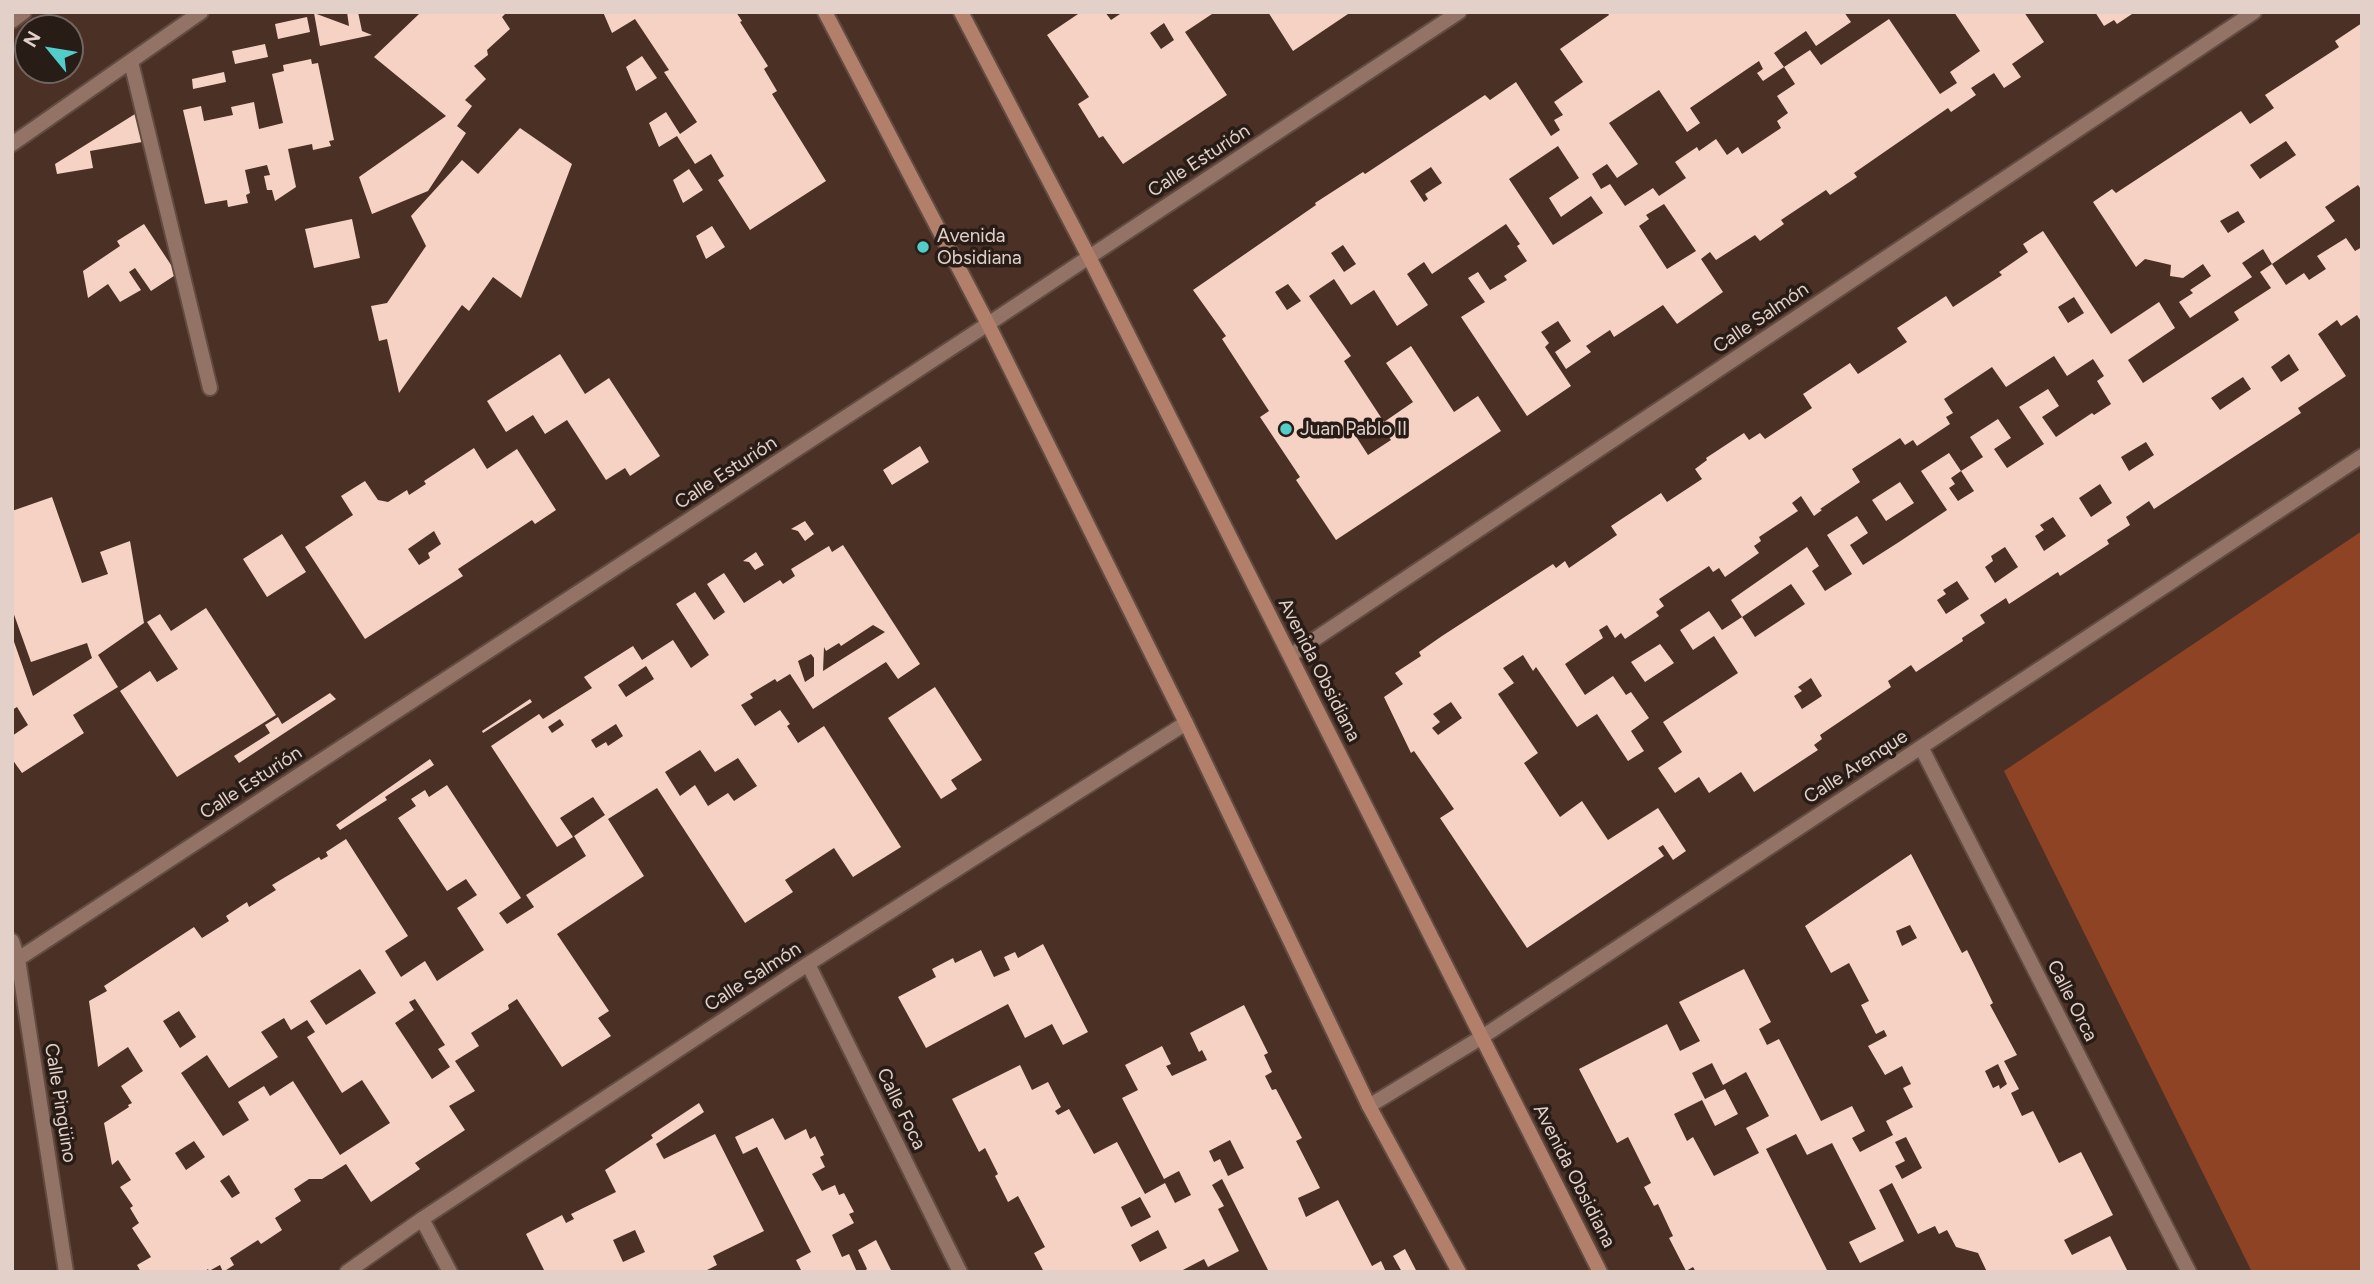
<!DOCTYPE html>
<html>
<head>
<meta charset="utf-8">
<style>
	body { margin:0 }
	#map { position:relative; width:2374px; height:1284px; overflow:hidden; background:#4b3025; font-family:Figtree,sans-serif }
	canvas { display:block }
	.frame { position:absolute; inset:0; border:14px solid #e2d0c9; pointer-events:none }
	.north { position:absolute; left:14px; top:14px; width:70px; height:70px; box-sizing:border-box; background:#281c17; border:2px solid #72645e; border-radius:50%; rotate:300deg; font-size:19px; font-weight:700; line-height:28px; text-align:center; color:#e2d0c9 }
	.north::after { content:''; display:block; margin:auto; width:24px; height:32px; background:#53cdca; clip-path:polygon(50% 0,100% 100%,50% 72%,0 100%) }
</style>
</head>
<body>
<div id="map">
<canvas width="2374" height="1284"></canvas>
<div class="frame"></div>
<div class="north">N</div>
</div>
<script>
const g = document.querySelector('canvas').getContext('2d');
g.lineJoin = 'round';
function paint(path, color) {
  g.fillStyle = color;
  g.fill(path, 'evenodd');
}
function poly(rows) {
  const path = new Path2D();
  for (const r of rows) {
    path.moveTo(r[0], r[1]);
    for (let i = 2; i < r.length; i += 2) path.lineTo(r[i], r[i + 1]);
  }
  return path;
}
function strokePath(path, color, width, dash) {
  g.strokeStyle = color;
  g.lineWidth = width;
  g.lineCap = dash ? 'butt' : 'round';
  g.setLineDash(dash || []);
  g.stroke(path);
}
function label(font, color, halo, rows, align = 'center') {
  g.font = font + ' Figtree,sans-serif';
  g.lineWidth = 7;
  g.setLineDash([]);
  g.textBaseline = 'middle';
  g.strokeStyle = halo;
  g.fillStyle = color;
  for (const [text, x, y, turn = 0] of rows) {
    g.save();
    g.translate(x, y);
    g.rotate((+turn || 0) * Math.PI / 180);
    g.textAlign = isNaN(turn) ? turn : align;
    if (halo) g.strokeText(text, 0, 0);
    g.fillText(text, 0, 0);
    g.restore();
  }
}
const green = poly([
	[2362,531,2362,1272,2252,1272,2004,771]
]);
const building = poly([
	[347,12,358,12,362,31,372,35,320,46,314,13,349,26],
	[417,12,507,12,502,17,510,29,487,50,488,55,474,66,486,79,465,100,472,106,457,126,466,133,428,191,372,214,359,177,446,116,374,57,419,14],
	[603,12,736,12,742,21,740,22,768,66,764,69,777,91,772,94,826,181,750,230,718,180,724,176,711,154,695,164,677,136,659,147,649,123,666,112,680,134,697,122,664,72,669,70,635,19,612,33],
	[1081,12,1105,12,1111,20,1123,12,1215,12,1185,32,1227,95,1123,164,1103,136,1099,138,1078,104,1089,97,1047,35],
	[1164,23,1174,40,1161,49,1150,33],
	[1268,12,1351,12,1293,51],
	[1607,12,1844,12,1851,22,1816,46,1806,31,1774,53,1784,67,1763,81,1757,73,1763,69,1759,61,1690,108,1700,123,1687,132,1659,90,1609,123,1638,164,1617,178,1607,164,1592,174,1601,189,1610,184,1625,206,1653,188,1659,196,1686,178,1675,162,1697,147,1699,151,1716,139,1727,155,1738,147,1742,154,1781,128,1777,121,1788,113,1777,96,1795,84,1784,67,1810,50,1821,65,1889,19,1940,94,1957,83,1950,72,1980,51,1954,12,2024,12,2044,42,2012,64,2021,77,2004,88,1994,73,1971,88,1976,95,1951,112,1948,108,1854,173,1857,177,1830,195,1826,190,1781,220,1784,224,1760,241,1755,235,1716,260,1710,252,1701,259,1723,292,1677,324,1663,305,1614,337,1610,330,1586,346,1591,352,1566,369,1555,352,1571,341,1558,321,1541,332,1549,343,1545,347,1571,386,1527,416,1461,317,1485,302,1468,278,1478,272,1490,290,1507,280,1504,276,1527,261,1517,246,1520,244,1506,224,1432,274,1424,262,1407,274,1428,305,1397,326,1374,290,1351,305,1334,279,1309,296,1351,356,1344,361,1384,422,1413,402,1386,363,1411,346,1454,412,1478,396,1501,431,1336,540,1296,480,1300,477,1260,417,1269,411,1222,339,1226,336,1193,290,1316,205,1315,203,1363,172,1365,174,1485,95,1490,100,1516,82,1551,136,1560,130,1554,120,1563,115,1554,102,1583,82,1560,49,1609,15],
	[1558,146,1579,178,1549,198,1561,217,1591,196,1603,213,1553,245,1509,179],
	[1431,167,1442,183,1425,194,1428,199,1424,202,1410,181],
	[1664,204,1696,251,1667,269,1639,226,1649,219,1646,215],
	[1343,245,1356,264,1344,272,1331,253],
	[1288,284,1301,301,1287,310,1275,292],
	[1380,424,1391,440,1368,455,1357,438],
	[2095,12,2135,12,2117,24,2114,20,2104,26],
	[307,17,310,32,278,39,275,24],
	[2362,23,2362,191,2358,185,2325,207,2335,221,2272,264,2263,249,2242,263,2252,277,2190,318,2179,302,2193,293,2190,290,2211,276,2203,264,2183,278,2170,276,2171,265,2145,259,2136,267,2093,202,2112,189,2116,193,2241,111,2250,124,2274,108,2265,95,2339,47,2335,41],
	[2286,141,2296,155,2260,179,2250,165],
	[2238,211,2245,222,2228,233,2220,221],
	[265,44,268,57,235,64,232,51],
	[642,56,657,78,636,91,626,67],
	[311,59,312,64,318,63,334,140,329,141,331,146,313,150,312,144,288,149,296,187,275,201,272,190,267,190,264,176,270,175,267,165,245,170,250,193,246,195,248,203,228,207,227,200,205,204,183,110,201,106,204,121,233,115,231,107,254,102,259,129,283,123,272,74,284,71,283,65],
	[224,72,226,82,193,89,192,79],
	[135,114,142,142,90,151,93,168,57,174,55,164],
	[520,128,572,164,521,298,493,277,469,311,462,305,399,393,387,339,379,341,371,306,387,303,426,246,411,216,462,160,478,174],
	[689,169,703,190,683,203,673,180],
	[352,219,360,258,314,268,305,229],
	[144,224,177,274,151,291,135,268,129,272,141,290,120,302,108,284,88,298,83,271,120,246,117,241],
	[712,226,725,247,706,259,696,236],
	[2043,231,2111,334,2159,302,2175,328,2128,360,2143,383,2239,320,2234,312,2271,288,2260,272,2272,264,2286,285,2304,273,2309,280,2326,269,2317,256,2346,238,2355,251,2362,247,2362,323,2357,315,2341,326,2337,320,2318,334,2346,376,2298,408,2301,413,2154,509,2149,501,2126,517,2130,525,2107,540,2109,544,2060,576,2058,572,2009,604,2006,598,1980,615,1985,623,1962,638,1963,641,1916,672,1911,665,1888,681,1891,687,1820,735,1822,739,1814,745,1818,750,1754,792,1741,772,1709,793,1699,777,1675,793,1658,768,1682,752,1663,722,1738,673,1714,636,1693,650,1680,630,1709,611,1722,630,1742,617,1755,637,1805,604,1791,584,1742,617,1731,600,1807,547,1819,566,1812,571,1825,591,1852,574,1827,535,1857,516,1868,533,1850,545,1863,565,1899,542,1947,510,1921,471,1949,453,1961,471,1983,457,1970,437,1998,419,2011,438,1994,449,2007,468,2044,444,2019,407,2048,389,2059,406,2042,417,2056,437,2092,413,2094,415,2111,404,2097,381,2104,376,2093,359,2067,376,2054,356,2006,387,1992,367,1944,399,1953,413,1946,417,1950,424,1917,446,1913,440,1905,445,1900,438,1852,469,1860,482,1820,509,1822,510,1814,516,1801,496,1792,503,1798,511,1759,537,1761,541,1754,546,1759,553,1725,577,1719,568,1713,572,1709,566,1659,599,1664,606,1656,612,1659,616,1625,639,1621,633,1615,638,1607,625,1599,630,1603,638,1565,664,1585,695,1613,676,1626,695,1631,692,1649,718,1631,731,1644,751,1628,761,1597,714,1577,727,1536,667,1533,671,1523,655,1503,668,1514,683,1498,694,1538,753,1524,763,1560,817,1582,801,1608,840,1658,808,1686,851,1673,860,1663,845,1658,848,1664,856,1527,948,1440,818,1454,809,1414,751,1411,753,1384,697,1403,684,1395,673,1421,656,1419,652,1442,636,1553,564,1556,568,1565,561,1569,568,1617,535,1611,526,1661,493,1667,502,1702,479,1695,469,1707,460,1706,458,1744,433,1749,440,1760,433,1765,439,1812,408,1803,394,1850,363,1858,374,1907,342,1897,328,1946,296,1953,307,2002,275,1999,272,2028,252,2023,244],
	[2074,297,2084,313,2068,323,2058,307],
	[2289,354,2299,370,2281,382,2271,367],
	[2243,377,2251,389,2220,410,2211,398],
	[2146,442,2154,455,2129,471,2121,457],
	[1961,471,1974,491,1958,501,1949,488,1955,484,1951,478],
	[2100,484,2112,503,2091,517,2079,498],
	[2053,517,2066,536,2044,551,2035,536,2044,530,2040,525],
	[2005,547,2018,567,1995,583,1985,567,1993,561,1991,556],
	[1957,581,1969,599,1946,614,1937,600,1946,594,1943,590],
	[1811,678,1822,696,1802,709,1794,696,1802,691,1798,687],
	[1451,702,1462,718,1438,735,1432,728,1440,722,1433,714],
	[560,354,585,394,609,378,660,456,630,476,625,468,606,480,567,420,545,434,533,415,506,432,487,401],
	[920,446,929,462,892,485,883,470],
	[474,448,487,469,517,449,556,510,535,524,532,520,458,569,463,576,365,639,305,547,353,515,341,496,365,481,378,500,388,502,407,490,409,495,426,484,424,481],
	[434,531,441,544,428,553,430,558,419,565,408,549],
	[1900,482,1914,503,1886,521,1872,500],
	[52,497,82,583,108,574,100,552,130,541,144,623,98,655,118,687,73,715,84,733,22,773,12,759,12,736,28,725,17,707,12,710,12,636,33,696,92,658,87,643,31,662,12,609,12,511],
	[805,521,814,534,805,541,798,531,791,529],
	[282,534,306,572,267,597,243,559],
	[843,545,920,664,898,679,886,662,813,709,790,674,777,682,775,679,750,694,753,698,741,705,755,726,780,710,790,724,787,726,798,743,824,726,901,847,853,877,834,848,785,880,793,892,745,923,657,788,608,819,644,876,557,934,609,1011,598,1018,611,1036,562,1067,517,999,508,1005,509,1009,471,1033,479,1046,455,1061,475,1091,449,1106,465,1130,415,1163,420,1169,371,1202,346,1164,322,1179,309,1179,294,1189,301,1201,275,1218,282,1230,261,1244,258,1240,230,1258,234,1265,223,1272,220,1265,209,1271,208,1269,204,1272,141,1272,137,1265,151,1257,132,1228,139,1223,130,1208,133,1206,120,1187,131,1180,118,1160,112,1165,104,1123,129,1107,128,1105,132,1103,121,1086,143,1071,128,1047,98,1067,89,1001,107,991,104,986,194,927,202,938,229,921,226,916,247,902,249,907,276,890,272,885,319,857,321,860,328,856,326,852,346,839,408,936,385,951,401,977,425,961,437,981,484,950,457,908,477,895,466,879,447,891,398,818,416,806,411,799,425,790,429,797,447,785,521,898,499,913,507,924,534,907,526,895,586,856,574,836,605,815,593,797,560,818,573,837,557,847,491,746,539,714,543,719,592,688,584,677,633,646,642,660,673,640,691,668,709,655,676,604,695,592,714,620,725,612,707,584,724,573,744,603,780,580,783,584,795,576,791,569,829,546,832,552],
	[873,625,885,632,823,671,824,647,826,651,839,643,841,646],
	[811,654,814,658,814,676,805,682,798,661],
	[646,666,654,679,626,697,618,685],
	[560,719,564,725,552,733,548,727],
	[616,724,623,736,608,746,606,742,596,748,591,740],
	[700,750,715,772,738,758,757,786,734,801,728,793,708,806,695,785,680,796,665,772],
	[360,969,376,993,326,1025,310,1001],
	[415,999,445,1045,438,1049,450,1067,432,1079,395,1023,414,1010,409,1002],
	[179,1011,196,1037,180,1048,163,1021],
	[284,1018,291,1030,307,1020,315,1032,307,1037,342,1093,362,1080,390,1123,340,1155,293,1081,270,1096,264,1086,238,1102,249,1120,223,1136,181,1073,207,1055,229,1088,278,1057,261,1032],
	[194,1141,205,1157,186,1170,175,1153],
	[229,1175,240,1193,232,1198,220,1181],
	[756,552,764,565,755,570,749,562,743,561],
	[206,608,276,715,177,777,120,691,150,671,157,682,178,669,147,622,160,614,171,631],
	[1660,644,1674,663,1645,682,1631,662],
	[935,687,982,760,951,780,957,789,941,799,888,718],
	[330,693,336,699,239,763,234,756,270,733,265,725,278,717,282,724],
	[530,699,532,702,483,733,482,731],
	[430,759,434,765,385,797,387,800,340,830,336,825],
	[1911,854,1962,953,1967,950,1993,1003,1990,1005,2017,1055,2004,1061,2019,1089,2011,1093,2022,1116,2033,1111,2059,1163,2081,1152,2113,1215,2064,1240,2072,1255,2110,1236,2128,1272,1987,1272,1978,1253,1956,1247,1947,1230,1939,1234,1935,1226,1918,1234,1892,1183,1879,1190,1904,1241,1860,1263,1849,1242,1876,1229,1832,1143,1807,1155,1796,1134,1766,1149,1828,1272,1696,1272,1693,1267,1686,1271,1669,1238,1673,1236,1658,1204,1654,1206,1644,1187,1651,1183,1628,1137,1617,1143,1579,1069,1667,1024,1680,1051,1700,1041,1679,1002,1744,969,1771,1022,1759,1029,1767,1045,1779,1039,1821,1121,1852,1106,1865,1131,1852,1138,1860,1152,1893,1135,1886,1121,1913,1107,1903,1088,1911,1084,1902,1066,1885,1075,1868,1046,1887,1036,1884,1030,1876,1034,1861,1005,1869,1001,1849,963,1831,973,1805,926],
	[1910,925,1917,938,1902,946,1896,931],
	[1712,1063,1723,1085,1746,1072,1769,1116,1746,1128,1759,1153,1714,1176,1693,1137,1687,1141,1674,1114,1702,1100,1715,1126,1738,1114,1725,1089,1705,1099,1692,1073],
	[1998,1064,2007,1084,2000,1089,1999,1085,1993,1088,1985,1071],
	[1906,1137,1922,1168,1902,1179,1895,1166,1905,1161,1895,1142],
	[1043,944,1088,1032,1063,1045,1052,1024,1025,1038,1008,1004,926,1048,898,997,936,977,932,969,953,958,955,963,981,950,994,977,1010,970,1004,957,1015,952,1018,958],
	[1244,1005,1268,1053,1264,1055,1272,1072,1265,1076,1272,1090,1276,1089,1302,1138,1296,1141,1320,1188,1298,1198,1306,1217,1338,1200,1372,1266,1381,1261,1386,1272,1269,1272,1222,1179,1212,1185,1224,1206,1218,1209,1239,1251,1208,1267,1204,1259,1179,1272,1044,1272,1034,1253,1045,1247,1018,1196,1008,1202,995,1176,998,1174,985,1148,979,1152,952,1099,1020,1065,1032,1090,1048,1082,1061,1107,1055,1111,1058,1115,1069,1109,1094,1154,1117,1142,1145,1194,1165,1183,1175,1203,1191,1195,1179,1171,1164,1179,1122,1098,1138,1090,1125,1065,1162,1046,1171,1064,1166,1066,1172,1076,1207,1060,1202,1050,1199,1052,1190,1033],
	[1230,1140,1244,1168,1228,1176,1220,1159,1214,1162,1209,1151],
	[1140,1197,1151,1217,1131,1227,1121,1207],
	[1158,1230,1167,1248,1140,1262,1131,1245],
	[699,1103,704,1112,656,1144,662,1156,664,1159,715,1134,764,1231,713,1256,717,1265,703,1272,545,1272,526,1234,562,1215,566,1223,574,1219,571,1214,616,1192,605,1170,653,1138,651,1135],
	[635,1230,645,1252,623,1262,613,1240],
	[773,1118,785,1140,806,1129,810,1139,815,1136,824,1155,820,1157,825,1167,812,1174,822,1191,835,1185,839,1195,844,1193,854,1212,849,1214,854,1223,832,1235,842,1257,849,1254,857,1272,802,1272,796,1260,811,1252,757,1147,743,1154,735,1137],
	[876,1240,892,1272,863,1272,867,1269,858,1250],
	[1405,1249,1417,1272,1402,1272,1393,1256]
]);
const street = poly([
	[12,21,24,12],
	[131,62,210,388],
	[12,144,201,12],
	[1291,655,2254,12],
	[1921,747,2189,1272],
	[12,941,18,959,66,1272],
	[12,963,988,324,1459,12],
	[808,964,960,1272],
	[1369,1106,1482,1037,2362,456],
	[422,1219,450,1272],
	[347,1272,422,1219,808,964,1186,723]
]);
const secondary = poly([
	[825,12,988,324,1186,723,1369,1106,1459,1272],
	[961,12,1089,257,1600,1272]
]);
const markers = [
	[923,247,7,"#53cdca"],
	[1286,429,7,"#53cdca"]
];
const streetNames = [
	["Calle Esturión",1199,161,-33],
	["Calle Salmón",1761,318,-34],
	["Calle Esturión",726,473,-33],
	["Avenida Obsidiana",1319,670,63],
	["Calle Arenque",1856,767,-33],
	["Calle Esturión",251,783,-33],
	["Calle Salmón",753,977,-33],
	["Calle Orca",2072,1001,63],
	["Calle Pingüino",60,1103,81],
	["Calle Foca",901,1109,64],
	["Avenida Obsidiana",1574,1176,63]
];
const poiNames = [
	["Avenida",937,236],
	["Obsidiana",937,258],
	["Juan Pablo II",1300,429]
];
paint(green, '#8e4424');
paint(building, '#f5d2c4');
strokePath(street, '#624c42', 18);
strokePath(secondary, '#624c42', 18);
strokePath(street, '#927366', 14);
strokePath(secondary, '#b27f6a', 14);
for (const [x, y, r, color] of markers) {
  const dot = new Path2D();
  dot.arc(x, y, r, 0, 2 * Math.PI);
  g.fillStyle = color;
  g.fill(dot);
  strokePath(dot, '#281c17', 2.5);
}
label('19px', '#e2d0c9', '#281c17', streetNames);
label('19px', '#e2d0c9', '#281c17', poiNames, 'left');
</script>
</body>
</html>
